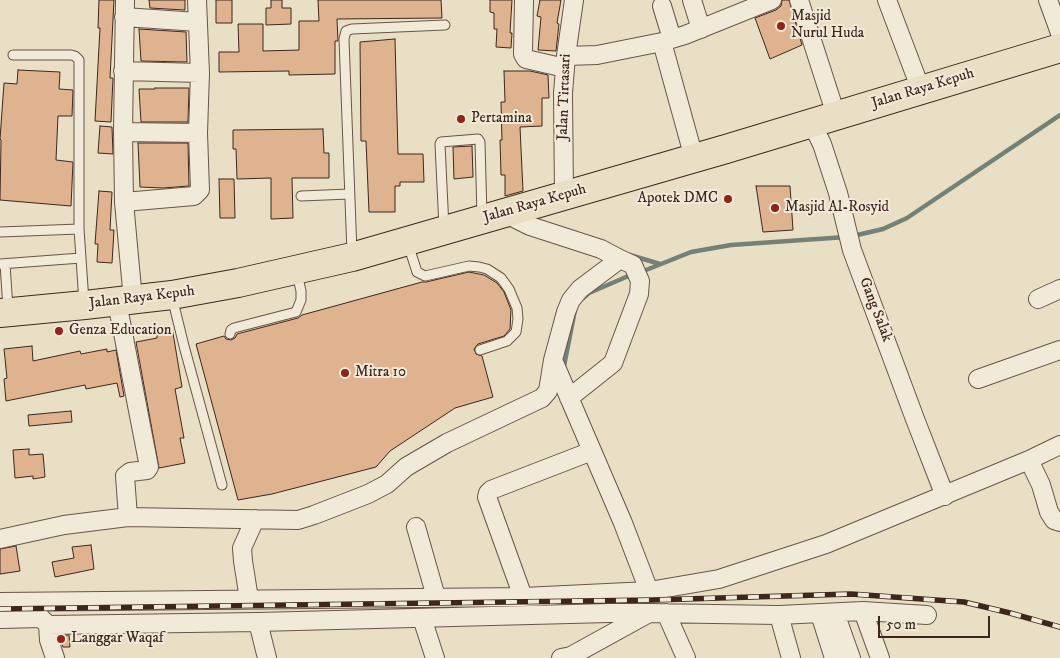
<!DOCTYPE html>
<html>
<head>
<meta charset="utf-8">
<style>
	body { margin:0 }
	#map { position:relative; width:1060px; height:658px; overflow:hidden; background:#e9dfc5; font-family:"IM FELL DW Pica",serif }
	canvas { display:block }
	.scale { position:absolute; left:878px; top:616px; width:112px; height:22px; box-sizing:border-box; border:2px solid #3d271d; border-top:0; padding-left:6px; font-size:15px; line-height:18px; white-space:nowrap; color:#3d271d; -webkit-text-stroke:4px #f1ead9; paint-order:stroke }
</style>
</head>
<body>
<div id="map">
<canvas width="1060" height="658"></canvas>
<div class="scale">50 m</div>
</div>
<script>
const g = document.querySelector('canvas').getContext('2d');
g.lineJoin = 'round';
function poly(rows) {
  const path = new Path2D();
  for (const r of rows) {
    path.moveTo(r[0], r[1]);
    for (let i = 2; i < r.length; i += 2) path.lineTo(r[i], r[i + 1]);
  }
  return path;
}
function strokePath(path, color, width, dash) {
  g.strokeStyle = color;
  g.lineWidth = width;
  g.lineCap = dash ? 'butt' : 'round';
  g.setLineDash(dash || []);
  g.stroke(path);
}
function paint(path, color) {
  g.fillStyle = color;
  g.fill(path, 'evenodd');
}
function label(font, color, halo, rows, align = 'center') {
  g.font = font + ' "IM FELL DW Pica",serif';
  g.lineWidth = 4;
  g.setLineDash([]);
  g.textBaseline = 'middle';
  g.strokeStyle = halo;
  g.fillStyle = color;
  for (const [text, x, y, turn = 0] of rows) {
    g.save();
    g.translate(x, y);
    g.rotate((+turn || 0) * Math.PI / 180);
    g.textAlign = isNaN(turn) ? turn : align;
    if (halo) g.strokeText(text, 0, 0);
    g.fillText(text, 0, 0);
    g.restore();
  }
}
const stream = poly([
	[853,236,883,229,907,218,1060,115],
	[630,255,660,264],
	[641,272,691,252,731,245,846,237],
	[582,299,589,293,633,274],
	[563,371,575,310]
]);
const building = poly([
	[99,0,114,0,110,78,113,78,111,122,95,121,100,28,98,28,99,0],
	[149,0,185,0,185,10,150,8,149,0],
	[216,0,232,0,232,23,216,23,216,0],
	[271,0,282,0,282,8,291,8,291,24,266,25,266,8,271,8,271,0],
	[318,0,441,0,442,18,337,19,338,41,335,41,335,74,289,75,289,71,219,72,219,52,239,52,238,24,263,24,263,51,299,50,299,21,319,21,318,0],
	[490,0,512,0,510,33,512,33,511,48,496,47,497,29,494,29,494,13,490,12,490,0],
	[540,0,561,0,557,23,559,24,556,51,538,50,541,17,537,16,540,0],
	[782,0,789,0,802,45,770,59,755,18,776,10,781,6,782,0],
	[139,29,186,32,187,62,141,61,139,29],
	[395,39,398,154,423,154,424,182,400,182,400,186,395,186,395,212,369,212,366,141,361,141,360,42,395,39],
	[18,70,60,72,59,89,73,90,72,116,58,116,56,160,73,162,71,206,0,200,1,140,0,139,4,83,17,84,18,70],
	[504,71,530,71,548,75,549,98,542,98,542,126,520,127,523,191,505,196,505,175,501,175,500,140,502,140,501,102,505,102,504,71],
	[155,88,189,88,188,122,141,122,139,89,155,89,155,88],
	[100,126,112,127,113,154,98,153,100,126],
	[323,129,324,153,329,153,329,178,292,178,293,218,271,219,271,178,237,179,236,149,233,149,233,130,323,129],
	[138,143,188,143,189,186,163,188,140,187,138,143],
	[472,146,473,177,454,179,453,147,472,146],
	[219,179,234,179,235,218,220,218,219,179],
	[756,186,790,186,793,230,763,232,756,186],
	[99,191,112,192,110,230,114,230,112,263,97,262,98,244,95,244,99,191],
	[469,272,484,275,497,283,504,292,511,310,510,329,504,336,478,344,474,349,476,354,482,356,493,397,455,408,390,451,376,467,272,494,238,500,196,344,224,336,226,339,231,340,235,338,237,334,298,318,302,315,422,282,426,282,469,272],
	[173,333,182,387,175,389,184,438,180,438,185,463,159,468,136,342,157,338,157,335,173,333],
	[32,346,33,361,80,351,81,354,107,349,107,352,116,350,124,396,120,397,117,383,86,389,85,385,6,401,4,379,7,378,4,349,32,346],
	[71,411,72,422,29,426,28,415,71,411],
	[29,449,29,455,43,454,45,477,33,479,33,476,15,478,13,450,29,449],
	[91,545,94,569,55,577,52,562,74,558,72,547,91,545],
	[16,546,20,571,0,574,0,549,16,546],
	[59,635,69,635,70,647,63,647,59,635]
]);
const service = poly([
	[13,55,71,55,75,56,79,60,79,229,84,302],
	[301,196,349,194],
	[444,228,440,144,441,142,478,139,480,142,482,217],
	[0,232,79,229],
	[408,244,417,272,425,276,469,266,479,267,487,269,501,278,509,289,517,308,518,319,516,332,507,341,480,350],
	[352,253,344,39,346,31,352,29,445,25],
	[0,264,81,258],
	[5,264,8,309],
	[172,297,184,346,222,485],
	[230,334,231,330,234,328,296,312,301,300,301,291,297,273]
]);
const minor = poly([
	[125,0,123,132,124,202,133,300],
	[524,0,523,54,526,59,565,68],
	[692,0,701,29],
	[799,0,836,115],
	[887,0,921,90],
	[1048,0,1060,33],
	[662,6,672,39],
	[124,17,198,22],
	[662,42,694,158],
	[566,56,597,55,662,42,685,35,772,0],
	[123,71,200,73],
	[811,122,822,144,838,193,852,250,915,419,945,496],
	[123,132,198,133],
	[564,195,563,93,566,56,574,0],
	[124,202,194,196,200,190,198,133,200,73,197,0],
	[504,213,530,226,601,249,620,259,580,289,571,300,566,312,553,360,623,523,649,591],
	[1038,299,1060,289],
	[117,302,149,467,147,470,130,472,125,476,128,517],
	[978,379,1060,350],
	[569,398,613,363,639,294,640,281,633,265,620,259],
	[592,451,491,490,488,493,487,497,523,597,649,591,719,579,826,544,1029,460,1060,445],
	[1029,460,1041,485,1049,512,1054,520,1060,522],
	[416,527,436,597],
	[0,539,64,525,128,517,298,520,314,515,368,494,387,484,406,467,447,443,542,398,548,391,553,360],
	[249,599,243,561,242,548,255,519],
	[0,602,523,597],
	[863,611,880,658],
	[666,613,686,658],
	[835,613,851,658],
	[820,614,834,658],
	[779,615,791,658],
	[422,618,435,658],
	[0,619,41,618,48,625,49,640,55,658],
	[258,622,267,658],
	[48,625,258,622,609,613,649,613],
	[561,658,571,656,649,613,779,615,863,611,927,615]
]);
const primary = poly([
	[0,313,85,305,172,295,238,283,352,257,726,149,1060,48]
]);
const rail = poly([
	[0,609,653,600,851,594,964,602,1010,613,1060,627]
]);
const markers = [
	[781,26,5,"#8f2418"],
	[461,119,5,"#8f2418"],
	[728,199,5,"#8f2418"],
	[775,208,5,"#8f2418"],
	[59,331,5,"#8f2418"],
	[345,373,5,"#8f2418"],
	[61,639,5,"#8f2418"]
];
const poiNames = [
	["Masjid",791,17],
	["Nurul Huda",791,34],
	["Pertamina",471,119],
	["Apotek DMC",718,199,"right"],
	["Masjid Al-Rosyid",785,208],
	["Genza Education",69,331],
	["Mitra 10",355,373],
	["Langgar Waqaf",71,639]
];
const streetNames = [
	["Jalan Raya Kepuh",923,89,-17],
	["Jalan Tirtasari",565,97,-88],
	["Jalan Raya Kepuh",535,204,-16],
	["Jalan Raya Kepuh",142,298,-7],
	["Gang Salak",875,310,69]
];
strokePath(stream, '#738176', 4.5);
paint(building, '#dfb38f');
strokePath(building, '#3d271d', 1);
strokePath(service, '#685547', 11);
strokePath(minor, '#685547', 20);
strokePath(primary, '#3d271d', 30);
strokePath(service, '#f1ead9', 9);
strokePath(minor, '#f1ead9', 18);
strokePath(primary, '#e9dfc5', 28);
strokePath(rail, '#3d271d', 5.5);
strokePath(rail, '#f1ead9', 4, [11]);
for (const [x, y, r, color] of markers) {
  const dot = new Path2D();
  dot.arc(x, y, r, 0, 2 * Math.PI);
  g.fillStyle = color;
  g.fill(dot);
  strokePath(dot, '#f1ead9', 2);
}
label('15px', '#3d271d', '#f1ead9', poiNames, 'left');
label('15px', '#3d271d', '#f1ead9', streetNames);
</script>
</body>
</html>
